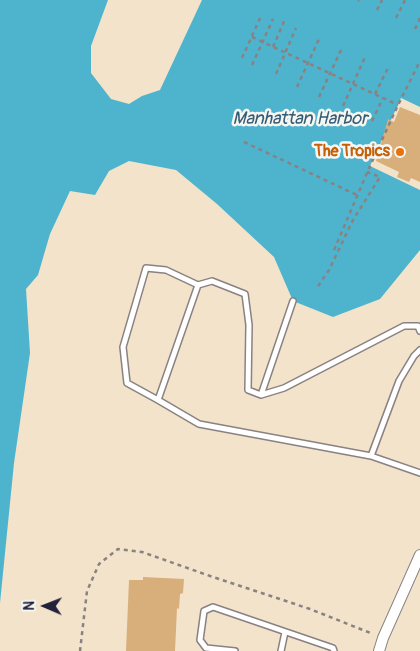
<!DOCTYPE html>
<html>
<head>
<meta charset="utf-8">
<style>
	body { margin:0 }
	#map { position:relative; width:420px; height:651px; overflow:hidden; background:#f2e3ca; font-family:Pangolin,sans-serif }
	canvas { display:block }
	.north { position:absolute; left:20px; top:581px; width:50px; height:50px; -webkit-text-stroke:4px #f6f6f2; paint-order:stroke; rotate:271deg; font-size:14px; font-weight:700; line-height:20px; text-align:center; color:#22223b }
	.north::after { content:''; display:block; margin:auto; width:18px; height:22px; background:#22223b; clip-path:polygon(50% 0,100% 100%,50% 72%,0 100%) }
</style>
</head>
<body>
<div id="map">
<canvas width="420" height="651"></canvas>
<div class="north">N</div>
</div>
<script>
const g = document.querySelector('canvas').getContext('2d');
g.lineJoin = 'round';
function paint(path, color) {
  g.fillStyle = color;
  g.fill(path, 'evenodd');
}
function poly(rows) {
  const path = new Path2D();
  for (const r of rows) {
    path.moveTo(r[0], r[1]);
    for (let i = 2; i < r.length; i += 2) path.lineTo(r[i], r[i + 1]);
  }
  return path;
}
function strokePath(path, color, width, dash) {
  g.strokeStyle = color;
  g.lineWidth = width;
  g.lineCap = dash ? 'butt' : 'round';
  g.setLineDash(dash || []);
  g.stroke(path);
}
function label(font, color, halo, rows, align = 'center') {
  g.font = font + ' Pangolin,sans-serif';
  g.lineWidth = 5;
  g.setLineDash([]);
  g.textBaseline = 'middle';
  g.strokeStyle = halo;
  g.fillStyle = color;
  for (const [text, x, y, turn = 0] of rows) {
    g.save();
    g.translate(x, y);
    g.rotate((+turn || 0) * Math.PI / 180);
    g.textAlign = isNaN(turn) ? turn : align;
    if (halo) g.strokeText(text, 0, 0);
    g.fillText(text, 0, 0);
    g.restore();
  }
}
const water = poly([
	[0,0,108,0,91,46,91,73,111,99,129,104,142,96,160,90,202,0,420,0,420,250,380,299,333,317,293,301,274,257,217,204,176,170,129,161,109,171,95,195,70,191,50,234,38,275,26,289,30,353,14,463,0,603]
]);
const pier = poly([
	[401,98,420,107,420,190,370,166]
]);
const building = poly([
	[400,107,420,115,420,182,411,178,409,182,397,177,399,172,376,161,388,119,394,122],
	[143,577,184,579,183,593,180,594,179,609,177,608,175,651,126,651,129,580,143,580]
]);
const path = poly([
	[358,1,359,0],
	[377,10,382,0],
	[396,18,405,0],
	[415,29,420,18],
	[252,37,398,105],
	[273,47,285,19],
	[242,58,261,16],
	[252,65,273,19],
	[276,74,296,28],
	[297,87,319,39],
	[375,94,388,68],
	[319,97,341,50],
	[343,106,365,57],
	[372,121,383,98],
	[244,142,357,195],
	[334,250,370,166,398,105,420,61],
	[318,286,329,270,353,220,380,177,367,172],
	[80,651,87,591,99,564,118,549,142,552,213,577,310,609,373,634]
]);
const service = poly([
	[420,331,418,326,404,326,284,388,261,395,248,390,249,325,245,294,212,281,198,285,158,400,199,424,371,456,420,473],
	[261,395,293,301],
	[158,400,127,383,123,347,146,268,166,270,198,285],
	[371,456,399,381,414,356,420,350],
	[235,651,206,648,200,640,204,611,213,607,333,648,334,651],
	[281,651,285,632]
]);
const minor = poly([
	[379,651,383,638,420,555]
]);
const markers = [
	[400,152,5,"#e8710a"]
];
const foodNames = [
	["The Tropics",390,152]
];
const waterNames = [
	["Manhattan Harbor",300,119]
];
paint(water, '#4eb3cd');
paint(pier, '#f2e3ca');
paint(building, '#d8af7a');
strokePath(service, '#8a8282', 8);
strokePath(minor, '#8a8282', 12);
strokePath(path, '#8a8282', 2.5, [4, 4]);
strokePath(service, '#fff', 5);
strokePath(minor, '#fff', 10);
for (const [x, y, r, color] of markers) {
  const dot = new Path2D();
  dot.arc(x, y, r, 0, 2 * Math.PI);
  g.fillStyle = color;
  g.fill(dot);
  strokePath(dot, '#f6f6f2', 2);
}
label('bold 16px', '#c56008', '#f6f6f2', foodNames, 'right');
label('italic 18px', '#345c75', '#f6f6f2', waterNames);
</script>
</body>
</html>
